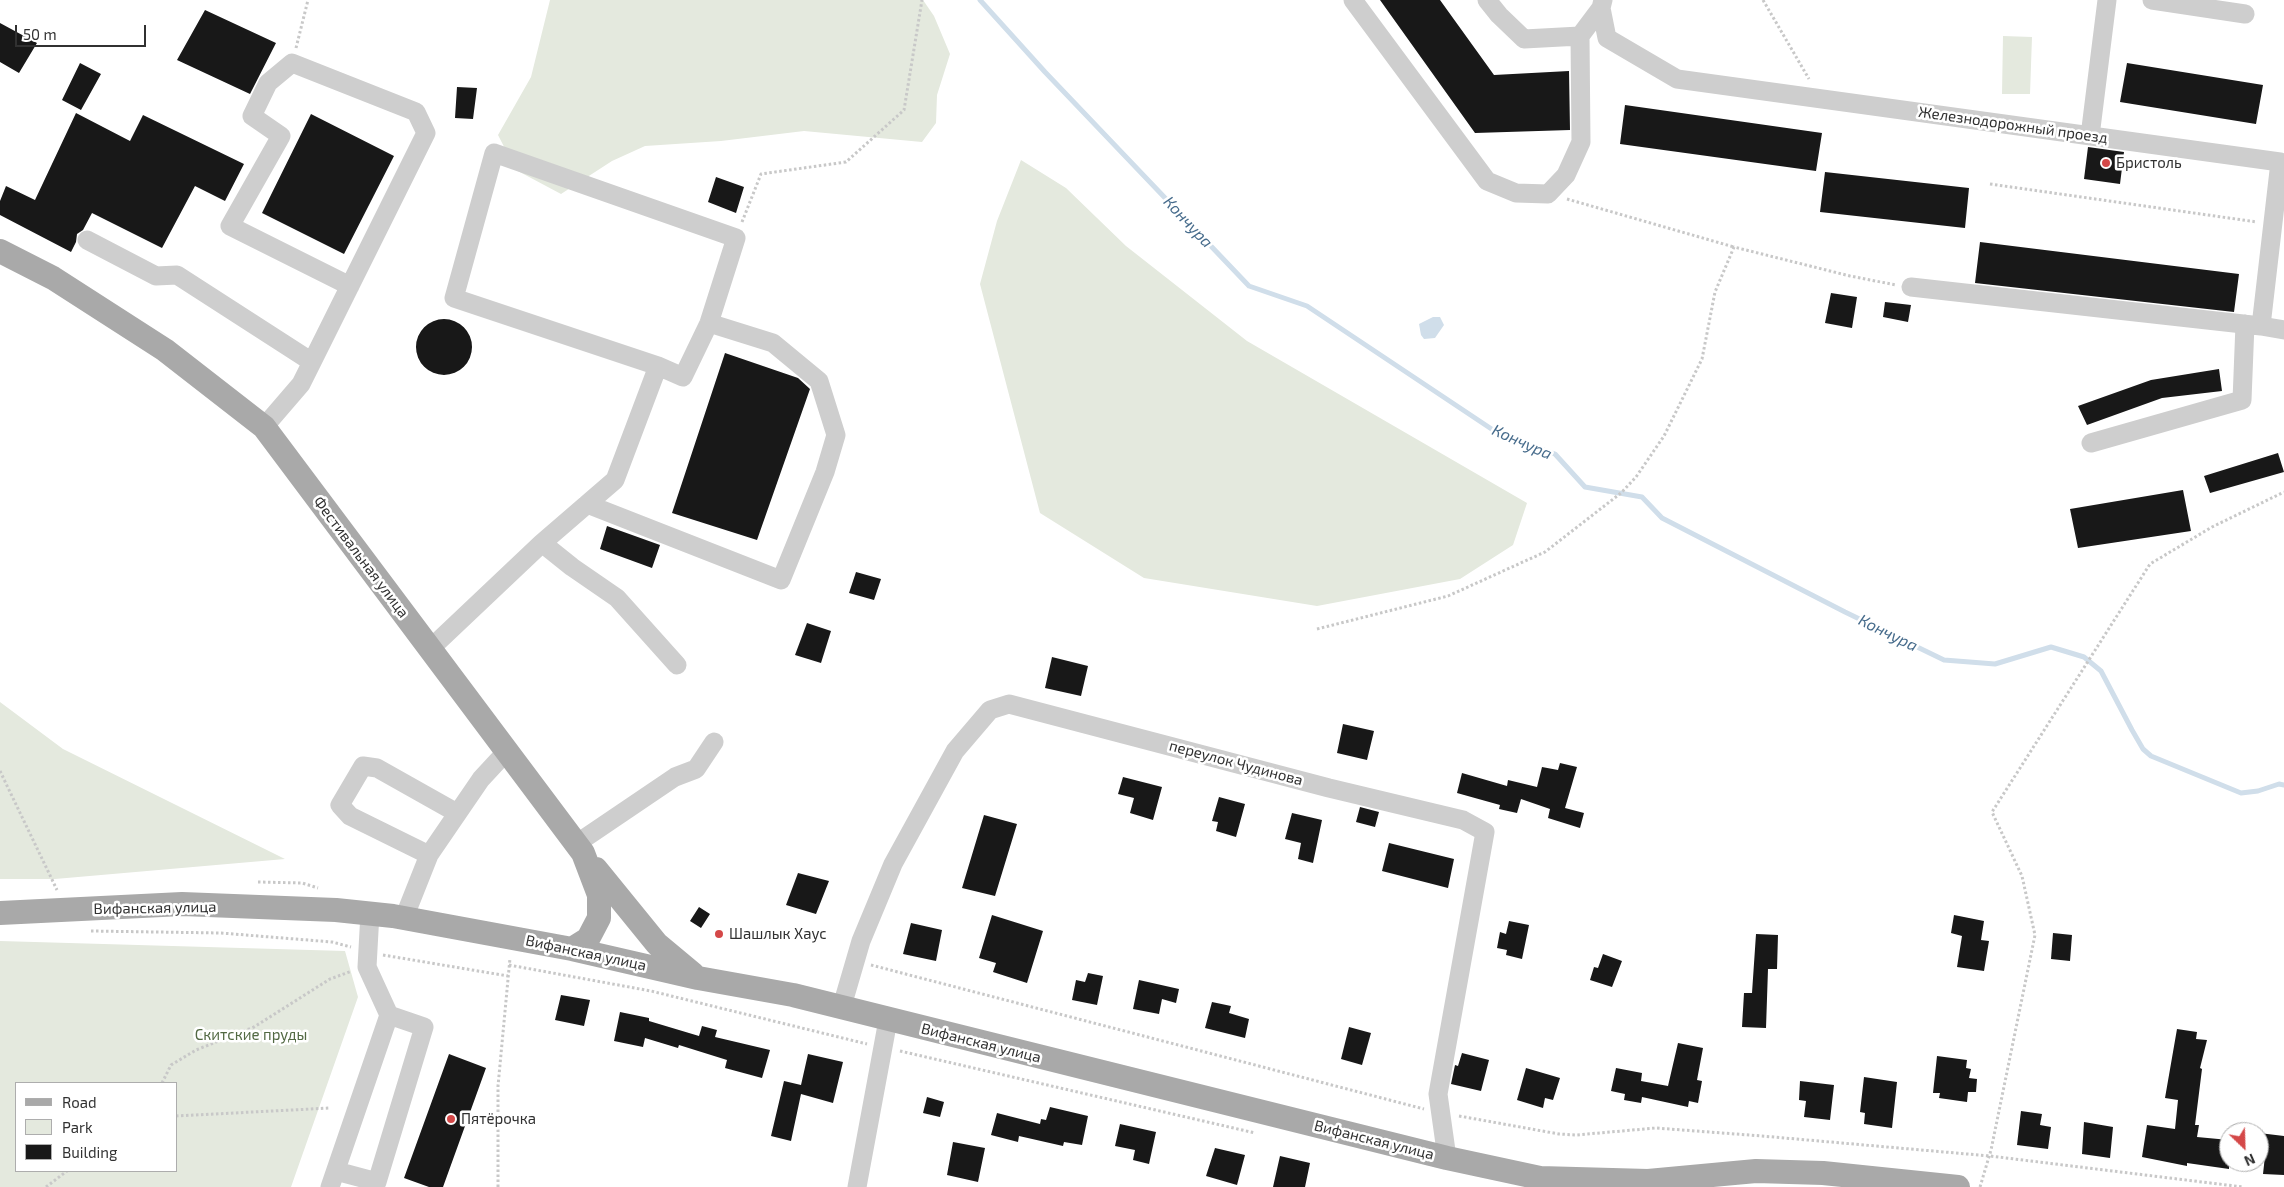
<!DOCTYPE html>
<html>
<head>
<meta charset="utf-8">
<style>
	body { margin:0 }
	#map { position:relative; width:2284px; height:1187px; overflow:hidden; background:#fff; font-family:"Exo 2",sans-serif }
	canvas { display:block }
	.legend { position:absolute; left:15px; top:1082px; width:162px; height:90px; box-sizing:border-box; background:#fff; border:1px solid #adadad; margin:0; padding:6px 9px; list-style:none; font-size:15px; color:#313131 }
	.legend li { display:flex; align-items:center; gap:10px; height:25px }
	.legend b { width:25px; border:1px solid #adadad }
	.north { position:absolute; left:2219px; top:1122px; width:50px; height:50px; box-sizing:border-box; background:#fff; border:1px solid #adadad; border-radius:50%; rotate:156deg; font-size:14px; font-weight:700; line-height:20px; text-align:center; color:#313131 }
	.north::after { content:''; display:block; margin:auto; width:18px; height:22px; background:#d44848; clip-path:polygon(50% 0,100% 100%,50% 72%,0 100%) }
	.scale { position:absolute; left:15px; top:25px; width:131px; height:22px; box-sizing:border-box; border:2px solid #313131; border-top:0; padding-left:6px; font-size:15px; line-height:18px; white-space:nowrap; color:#313131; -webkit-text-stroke:4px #fff; paint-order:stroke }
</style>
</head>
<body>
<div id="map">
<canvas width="2284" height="1187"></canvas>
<ul class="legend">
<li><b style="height:6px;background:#a9a9a9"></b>Road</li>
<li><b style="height:14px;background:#e4e9de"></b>Park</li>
<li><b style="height:14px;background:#181818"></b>Building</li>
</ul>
<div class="north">N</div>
<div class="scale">50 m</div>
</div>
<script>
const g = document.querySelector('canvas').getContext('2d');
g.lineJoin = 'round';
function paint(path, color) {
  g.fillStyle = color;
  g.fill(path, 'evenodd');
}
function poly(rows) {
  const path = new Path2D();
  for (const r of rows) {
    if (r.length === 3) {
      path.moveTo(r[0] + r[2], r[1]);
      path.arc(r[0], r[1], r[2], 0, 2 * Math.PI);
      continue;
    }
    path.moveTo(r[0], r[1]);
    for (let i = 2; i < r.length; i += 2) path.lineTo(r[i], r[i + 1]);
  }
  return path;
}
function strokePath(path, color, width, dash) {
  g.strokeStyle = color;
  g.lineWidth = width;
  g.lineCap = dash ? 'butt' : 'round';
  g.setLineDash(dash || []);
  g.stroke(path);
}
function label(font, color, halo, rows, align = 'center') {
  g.font = font + ' "Exo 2",sans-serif';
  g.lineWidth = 5;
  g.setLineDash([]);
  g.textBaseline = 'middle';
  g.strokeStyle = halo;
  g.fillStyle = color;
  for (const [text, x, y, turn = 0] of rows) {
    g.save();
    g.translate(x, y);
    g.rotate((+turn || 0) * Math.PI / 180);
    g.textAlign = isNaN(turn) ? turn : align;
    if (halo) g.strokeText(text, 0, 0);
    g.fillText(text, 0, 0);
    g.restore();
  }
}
const green = poly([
	[550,0,923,0,934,16,950,54,937,95,936,123,922,142,804,131,721,141,645,146,612,161,561,194,516,170,498,135,531,77],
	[2003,36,2032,37,2030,94,2002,94],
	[1021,160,1066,188,1126,246,1247,341,1527,503,1513,545,1460,579,1317,606,1144,578,1040,513,980,284,997,221],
	[0,702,63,749,285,859,55,879,0,879],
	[0,941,345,951,358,997,291,1187,0,1187],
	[16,1083,176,1083,176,1171,16,1171]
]);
const water = poly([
	[1433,317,1440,317,1444,325,1435,338,1424,339,1421,335,1419,324]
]);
const stream = poly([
	[980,0,1045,72,1249,286,1307,306,1499,434,1555,454,1585,487,1642,497,1662,518,1845,612,1944,660,1995,664,2051,647,2084,657,2101,671,2132,730,2143,749,2151,756,2241,793,2258,791,2279,784,2284,785]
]);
const building = poly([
	[1380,0,1440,0,1494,75,1569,71,1570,130,1475,133],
	[205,10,276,43,250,94,177,60],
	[0,23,37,43,19,73,0,62],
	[80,63,101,74,81,110,62,100],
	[2127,63,2263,85,2256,124,2120,102],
	[457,87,477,88,473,119,455,118],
	[1625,105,1822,133,1816,171,1620,144],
	[76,113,130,141,143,115,244,164,225,201,195,186,162,248,92,213,83,230,77,234,76,242,71,252,0,215,0,201,6,186,35,200],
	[311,114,394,156,344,254,262,213],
	[2088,147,2124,152,2120,184,2084,179],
	[1825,172,1969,188,1965,228,1820,212],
	[716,177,744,187,736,213,708,202],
	[1980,242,2239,274,2234,312,1975,283],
	[1831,293,1857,297,1852,328,1825,323],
	[1885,302,1911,305,1908,322,1883,317],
	[444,347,28],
	[725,353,798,378,810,389,757,540,672,513],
	[2219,369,2222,391,2162,398,2087,425,2078,406,2151,380],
	[2278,453,2284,472,2210,493,2204,476],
	[2183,490,2191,531,2078,548,2070,509],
	[607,526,660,545,652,568,600,549],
	[856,572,881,579,874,600,849,593],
	[807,623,831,631,821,663,795,655],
	[1052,657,1088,666,1081,696,1045,688],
	[1343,724,1374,731,1367,760,1337,753],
	[1560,763,1577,767,1565,808,1584,813,1580,828,1548,818,1550,809,1521,799,1517,813,1499,809,1500,805,1457,793,1462,773,1507,786,1508,780,1537,787,1542,767,1558,770],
	[1123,777,1162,787,1153,820,1130,813,1134,798,1118,794],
	[1219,797,1245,804,1236,837,1216,831,1218,822,1212,821],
	[1360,807,1379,812,1375,827,1356,822],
	[1292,813,1322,820,1313,863,1298,859,1301,843,1285,839],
	[984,815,1017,824,995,896,962,888],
	[1389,843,1454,859,1448,888,1382,871],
	[798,873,829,881,816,914,786,905],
	[699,907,710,914,701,928,690,921],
	[992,915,1043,931,1027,983,993,972,996,963,979,958],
	[1954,915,1984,921,1981,940,1989,941,1984,971,1957,967,1962,936,1951,933],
	[1509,921,1529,925,1522,959,1506,955,1507,950,1497,948,1500,932,1506,934],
	[911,923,942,930,936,961,903,954],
	[2053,933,2072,935,2070,961,2051,959],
	[1756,934,1778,935,1777,969,1768,969,1766,1028,1742,1027,1744,993,1752,993],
	[1603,954,1622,961,1612,987,1590,980,1594,967,1598,968],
	[1088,973,1103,976,1097,1005,1072,1000,1076,980,1085,982],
	[1139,980,1179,989,1176,1003,1162,999,1159,1014,1133,1009],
	[561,995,590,1000,584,1026,555,1020],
	[1212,1002,1231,1006,1229,1013,1249,1019,1245,1038,1205,1028],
	[620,1012,649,1018,649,1021,699,1036,702,1026,717,1030,715,1037,770,1050,762,1078,725,1068,727,1060,679,1045,678,1048,645,1038,643,1047,614,1041],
	[1349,1027,1371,1033,1362,1065,1341,1059],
	[2177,1029,2197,1032,2196,1039,2207,1040,2200,1068,2202,1069,2195,1125,2199,1125,2197,1137,2229,1140,2229,1169,2187,1163,2187,1166,2142,1157,2147,1125,2175,1129,2178,1100,2165,1098],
	[1678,1043,1703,1048,1697,1080,1702,1081,1698,1103,1689,1101,1688,1107,1642,1097,1641,1103,1624,1100,1625,1094,1611,1091,1616,1068,1642,1073,1641,1081,1668,1086],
	[1462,1053,1489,1060,1481,1091,1451,1084,1455,1065,1458,1066],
	[449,1054,486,1068,443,1187,429,1187,404,1178],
	[808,1054,843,1062,833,1103,801,1094,791,1141,771,1136,784,1081,801,1085],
	[1937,1056,1967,1060,1966,1068,1971,1069,1969,1078,1977,1079,1976,1092,1968,1092,1967,1102,1939,1098,1940,1093,1933,1093],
	[1526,1068,1560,1078,1553,1100,1545,1098,1543,1108,1517,1100],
	[1864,1077,1897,1082,1892,1128,1864,1124,1865,1113,1860,1112],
	[1800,1081,1834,1085,1830,1120,1804,1117,1806,1101,1799,1100],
	[927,1097,944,1102,940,1117,923,1113],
	[1050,1107,1088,1116,1082,1145,1064,1142,1063,1146,1019,1136,1018,1142,991,1135,997,1113,1040,1124,1041,1119,1046,1120],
	[2021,1111,2042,1114,2040,1125,2051,1127,2048,1149,2017,1145],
	[2084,1122,2113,1127,2110,1158,2082,1154],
	[1120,1124,1156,1132,1149,1164,1133,1160,1135,1150,1115,1146],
	[2259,1133,2284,1136,2284,1175,2263,1174,2265,1156,2259,1155],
	[953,1142,985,1148,978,1182,947,1175],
	[1215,1148,1245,1155,1237,1185,1206,1176],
	[1280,1156,1310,1163,1305,1187,1273,1187]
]);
const path = poly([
	[1763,0,1809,79],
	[296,48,308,0],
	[1990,184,2257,222],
	[1567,199,1734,247],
	[742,222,761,174,846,162,904,110,922,0],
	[1317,629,1448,596,1545,552,1621,493,1636,477,1664,436,1702,359,1715,292,1734,247,1850,276,1896,285],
	[0,771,57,890],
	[258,882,302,883,318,888],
	[91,931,221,933,332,942,351,947],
	[383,955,508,976],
	[509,965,651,991,867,1044],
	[871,965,1424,1109],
	[900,1051,1255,1133],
	[162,1083,171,1065,196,1050,254,1027,330,979,352,971],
	[176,1116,330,1108],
	[1459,1116,1559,1134,1576,1135,1656,1128,1762,1136,1990,1156,2243,1187],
	[46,1187,67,1171],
	[498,1187,498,1086,510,958],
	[1980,1187,1991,1150,2035,935,2022,876,1992,812,2150,564,2212,527,2284,492]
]);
const minor = poly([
	[1353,0,1487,181,1516,193,1548,194,1566,175,1581,142,1580,36],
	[1487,0,1499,15,1524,39,1580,36,1601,8],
	[1603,0,1601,8,1607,38,1677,79,2280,162,2261,326,2284,330],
	[2152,0,2245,14],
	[2090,136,2107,0],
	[87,240,156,276,177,275,312,362],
	[1911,287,2261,326],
	[264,427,301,384,312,362,426,133,416,112,292,63,268,83,252,116,281,136,230,226,350,286],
	[2091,443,2242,400,2245,324],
	[587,504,781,580,825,472,836,435,819,381,773,343,709,323],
	[542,543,615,480,658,366,454,298,494,153,736,238,709,323,683,377,658,366],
	[430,649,542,543,572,567,617,598,677,665],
	[576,844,675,777,696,769,714,742],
	[429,855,350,816,340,805,363,766,377,768,457,813],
	[404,918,429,855,481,779,506,752],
	[842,1006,861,941,893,864,955,751,990,710,1009,704,1329,788,1463,820,1485,832,1438,1094,1447,1158],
	[336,1171,377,1182,424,1027,389,1015],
	[330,1187,389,1015,367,967,370,913],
	[857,1187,888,1020]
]);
const major = poly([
	[0,251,53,278,165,350,264,427,583,853,599,895,599,918,588,939,572,949],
	[596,869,657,944,693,974],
	[0,913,182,904,336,910,393,916,572,949,698,978,793,995,1447,1158,1540,1178,1648,1181,1756,1171,1823,1173,1958,1187]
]);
const markers = [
	[2106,163,5,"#d44848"],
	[719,934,5,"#d44848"],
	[451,1119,5,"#d44848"]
];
const streetNames = [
	["Железнодорожный проезд",2013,125,8],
	["Фестивальная улица",361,557,53],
	["переулок Чудинова",1236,763,15],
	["Вифанская улица",155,908,-1],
	["Вифанская улица",586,953,12],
	["Вифанская улица",981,1043,14],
	["Вифанская улица",1374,1140,14]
];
const poiNames = [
	["Бристоль",2116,163],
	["Шашлык Хаус",729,934],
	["Пятёрочка",461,1119]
];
const parkNames = [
	["Скитские пруды",251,1035]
];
const waterNames = [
	["Кончура",1188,222,47],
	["Кончура",1522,442,24],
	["Кончура",1888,633,26]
];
paint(green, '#e4e9de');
paint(water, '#d0deea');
strokePath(stream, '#d0deea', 5);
paint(building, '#181818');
strokePath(path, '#c8c8c8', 3, [2.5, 2.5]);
strokePath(minor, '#cecece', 19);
strokePath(major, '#a9a9a9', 24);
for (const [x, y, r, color] of markers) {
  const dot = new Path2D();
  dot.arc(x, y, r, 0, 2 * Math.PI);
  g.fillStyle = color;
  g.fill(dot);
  strokePath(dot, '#fff', 2);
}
label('15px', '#313131', '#fff', streetNames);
label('15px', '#313131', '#fff', poiNames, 'left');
label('15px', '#526943', '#fff', parkNames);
label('italic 16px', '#476c8c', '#fff', waterNames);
</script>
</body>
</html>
